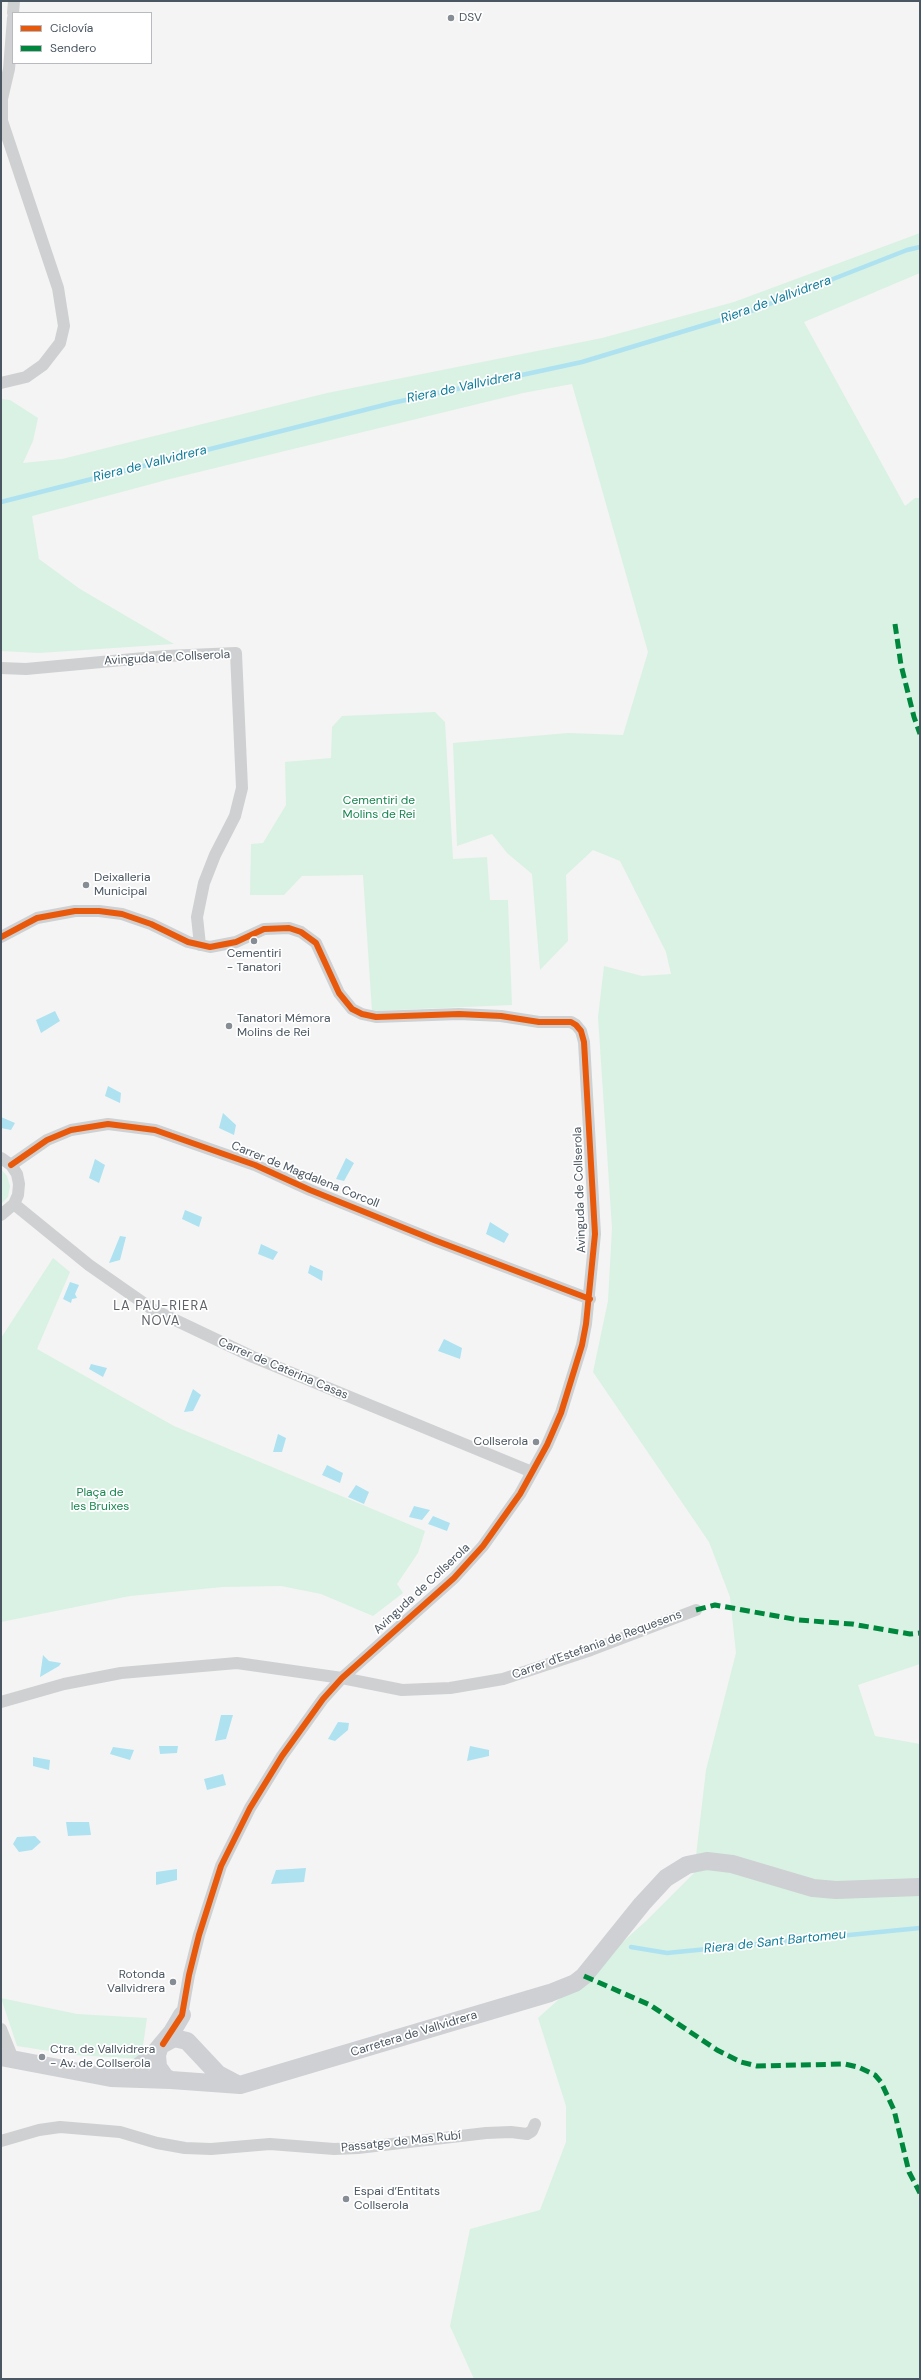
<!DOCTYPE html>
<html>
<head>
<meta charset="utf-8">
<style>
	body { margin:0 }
	#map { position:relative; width:921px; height:2380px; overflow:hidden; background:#f4f4f4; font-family:"DM Sans",sans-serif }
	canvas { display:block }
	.frame { position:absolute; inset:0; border:2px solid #4a5661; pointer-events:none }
	.legend { position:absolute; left:12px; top:12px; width:140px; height:52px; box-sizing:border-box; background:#fff; border:1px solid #b7bbc0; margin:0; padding:5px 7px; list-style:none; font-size:12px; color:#4a5661 }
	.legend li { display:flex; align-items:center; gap:8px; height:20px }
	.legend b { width:20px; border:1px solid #b7bbc0 }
</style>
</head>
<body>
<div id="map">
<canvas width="921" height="2380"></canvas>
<div class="frame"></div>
<ul class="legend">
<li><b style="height:5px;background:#e8590c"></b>Ciclovía</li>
<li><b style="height:5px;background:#00873e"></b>Sendero</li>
</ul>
</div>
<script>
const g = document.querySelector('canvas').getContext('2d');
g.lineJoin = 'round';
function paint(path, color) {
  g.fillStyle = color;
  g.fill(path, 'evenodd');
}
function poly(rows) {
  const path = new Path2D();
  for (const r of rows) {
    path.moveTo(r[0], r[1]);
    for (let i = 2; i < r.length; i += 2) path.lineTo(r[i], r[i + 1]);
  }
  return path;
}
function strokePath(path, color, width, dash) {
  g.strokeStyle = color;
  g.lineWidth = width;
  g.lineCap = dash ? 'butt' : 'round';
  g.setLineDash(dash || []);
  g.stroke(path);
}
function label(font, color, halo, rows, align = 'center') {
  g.font = font + ' "DM Sans",sans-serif';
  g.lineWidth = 3.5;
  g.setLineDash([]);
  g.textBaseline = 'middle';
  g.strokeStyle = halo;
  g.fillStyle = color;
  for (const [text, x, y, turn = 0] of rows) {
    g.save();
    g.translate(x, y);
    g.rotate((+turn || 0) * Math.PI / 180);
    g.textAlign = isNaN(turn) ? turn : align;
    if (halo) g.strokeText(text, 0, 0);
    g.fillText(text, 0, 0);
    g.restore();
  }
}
const green = poly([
	[920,233,920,273,804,322,905,506,915,498,920,498,920,1664,858,1685,875,1736,920,1744,920,2379,474,2379,450,2326,470,2229,540,2210,566,2142,566,2106,538,2018,646,1921,694,1873,706,1770,736,1653,730,1597,709,1542,593,1372,608,1301,612,1228,598,1017,604,966,642,976,671,974,666,952,620,861,593,850,566,875,568,941,540,970,532,874,507,853,492,834,457,846,453,743,568,733,623,735,648,652,572,384,523,393,170,479,32,516,39,559,80,589,174,644,39,653,1,651,1,399,10,400,38,418,33,441,23,463,62,459,327,393,602,338,734,302],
	[435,712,445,722,453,859,487,857,490,900,508,900,512,1005,372,1011,363,875,302,876,284,895,250,895,251,844,263,843,286,805,285,762,331,758,332,727,342,716],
	[1,1169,7,1176,10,1186,8,1197,1,1204],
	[53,1258,70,1272,37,1349,174,1426,425,1531,418,1553,397,1584,403,1593,373,1616,321,1594,281,1586,223,1587,130,1596,1,1622,1,1338],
	[1,1998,77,2014,147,2018,141,2059,75,2055,17,2046]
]);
const water = poly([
	[55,1011,60,1021,41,1033,36,1020],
	[108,1086,121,1093,120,1103,105,1096],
	[223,1113,236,1125,234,1135,219,1128],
	[1,1117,15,1123,11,1130,1,1128],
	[346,1158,354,1163,344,1181,336,1179],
	[95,1159,105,1165,99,1183,89,1178],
	[185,1210,202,1217,199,1227,182,1219],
	[490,1222,509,1234,504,1243,486,1234],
	[120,1236,126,1237,120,1260,109,1263],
	[261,1244,278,1252,273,1260,258,1254],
	[310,1265,323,1271,322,1281,308,1273],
	[70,1282,79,1285,75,1294,77,1298,72,1299,71,1303,63,1299],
	[444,1339,462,1348,460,1359,438,1351],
	[91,1364,107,1368,103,1377,89,1369],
	[193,1389,201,1395,193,1411,184,1412],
	[278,1434,286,1438,282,1452,273,1452],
	[327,1465,343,1473,340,1483,322,1475],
	[356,1485,369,1492,364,1504,348,1497],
	[414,1506,430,1510,422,1520,409,1517],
	[433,1516,450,1523,447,1531,428,1524],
	[43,1655,49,1661,61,1663,59,1666,40,1677],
	[221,1715,233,1715,226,1739,215,1741],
	[338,1722,349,1723,348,1730,335,1741,328,1739],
	[159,1746,178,1746,177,1753,160,1754],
	[470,1746,489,1750,489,1756,467,1761],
	[113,1747,134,1750,130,1760,110,1754],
	[33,1757,50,1760,49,1770,33,1766],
	[223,1774,226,1785,207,1790,204,1779],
	[66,1822,89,1822,91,1835,68,1836],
	[35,1836,41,1842,32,1850,19,1852,13,1844,17,1837],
	[306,1868,304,1882,271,1884,276,1870],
	[177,1869,177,1880,156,1885,156,1872]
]);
const stream = poly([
	[1,502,392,403,582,362,754,310,907,250,920,247],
	[631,1947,667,1953,920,1928]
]);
const street = poly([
	[13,13,14,1],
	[1,383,26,377,43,365,60,343,64,326,58,288,2,121,2,99,9,69,13,18],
	[1,668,26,669,166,656,236,653,242,788,235,816,215,855,204,883,197,917,200,945],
	[1,937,37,918,75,911,99,911,122,914,151,924,188,942,210,947,236,942,264,929,289,928,301,932,316,943,339,993,352,1009,362,1014,376,1017,459,1014,501,1016,539,1022,571,1022,576,1025,581,1031,584,1042,595,1234,586,1324,582,1345,561,1413,547,1445,520,1494,483,1546,454,1578,342,1678,323,1699,282,1756,250,1808,221,1866,199,1935,189,1975,182,2015],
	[1,1158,11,1165,17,1174,19,1184,18,1195,14,1204,1,1215],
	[11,1165,47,1140,71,1130,108,1124,155,1130,255,1165,310,1190,434,1240,590,1299],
	[14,1204,89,1265,152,1309,253,1357,532,1472],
	[1,1702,64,1684,121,1673,237,1663,342,1678,402,1690,450,1688,503,1679,591,1650,696,1610],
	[1,2029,13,2059],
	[1,2141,39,2130,60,2127,120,2132,157,2143,185,2148,211,2149,270,2144,334,2149,358,2148,486,2133,511,2132,527,2134,532,2131,535,2124]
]);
const secondary = poly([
	[163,2044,174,2038,187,2041,218,2074,235,2083],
	[159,2049,157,2055,158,2067,165,2077,171,2080,240,2085,550,1993,575,1983,584,1976,642,1904,666,1878,687,1865,707,1861,732,1864,813,1888,836,1890,920,1887],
	[1,2057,111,2078,171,2080],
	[116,2077,134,2070,152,2056,172,2032,182,2015]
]);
const quiet = poly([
	[895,624,901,665,914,717,920,734],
	[696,1610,715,1605,799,1620,852,1624,910,1634,920,1633],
	[584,1976,650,2005,717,2050,741,2062,757,2066,845,2064,858,2067,875,2075,881,2082,894,2110,909,2172,920,2193]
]);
const cycleway = poly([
	[1,937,37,918,75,911,99,911,122,914,151,924,188,942,210,947,236,942,264,929,289,928,301,932,316,943,339,993,352,1009,362,1014,376,1017,459,1014,501,1016,539,1022,571,1022,576,1025,581,1031,584,1042,595,1234,586,1324,582,1345,561,1413,547,1445,520,1494,483,1546,454,1578,342,1678,323,1699,282,1756,250,1808,221,1866,199,1935,189,1975,182,2015,163,2044],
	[11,1165,47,1140,71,1130,108,1124,155,1130,255,1165,310,1190,434,1240,590,1299]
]);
const markers = [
	[451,18,4,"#868d94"],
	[86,885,4,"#868d94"],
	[254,941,4,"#868d94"],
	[229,1026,4,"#868d94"],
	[536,1442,4,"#868d94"],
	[173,1982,4,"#868d94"],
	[42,2057,4,"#868d94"],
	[346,2199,4,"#868d94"]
];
const poiNames = [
	["DSV",459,18],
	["Deixalleria",94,878],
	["Municipal",94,892],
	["Cementiri",254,954,"center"],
	["- Tanatori",254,968,"center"],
	["Tanatori Mémora",237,1019],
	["Molins de Rei",237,1033],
	["Collserola",528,1442,"right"],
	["Rotonda",165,1975,"right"],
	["Vallvidrera",165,1989,"right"],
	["Ctra. de Vallvidrera",50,2050],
	["- Av. de Collserola",50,2064],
	["Espai d’Entitats",354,2192],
	["Collserola",354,2206]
];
const streetNames = [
	["Avinguda de Collserola",167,658,-3],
	["Carrer de Magdalena Corcoll",305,1175,22],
	["Avinguda de Collserola",580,1190,-92],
	["Carrer de Caterina Casas",283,1369,23],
	["Avinguda de Collserola",422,1589,-43],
	["Carrer d'Estefania de Requesens",597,1645,-20],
	["Carretera de Vallvidrera",414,2034,-17],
	["Passatge de Mas Rubí",401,2142,-6]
];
const parkNames = [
	["Cementiri de",379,801],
	["Molins de Rei",379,815],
	["Plaça de",100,1493],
	["les Bruixes",100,1507]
];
const waterNames = [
	["Riera de Vallvidrera",776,300,-20],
	["Riera de Vallvidrera",464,387,-12],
	["Riera de Vallvidrera",150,464,-14],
	["Riera de Sant Bartomeu",775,1942,-6]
];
const neighbourhoodNames = [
	["LA PAU-RIERA",161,1307],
	["NOVA",161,1322]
];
paint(green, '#d9f2e3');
paint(water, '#aee2f0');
strokePath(stream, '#aee2f0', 4.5);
strokePath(street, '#ced0d2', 12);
strokePath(secondary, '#ced0d4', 18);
strokePath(quiet, '#00873e', 5, [10, 5]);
strokePath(cycleway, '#e8590c', 6);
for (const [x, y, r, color] of markers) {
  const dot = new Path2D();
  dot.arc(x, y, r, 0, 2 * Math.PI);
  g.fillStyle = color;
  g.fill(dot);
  strokePath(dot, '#fff', 1.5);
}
label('12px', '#4a5661', '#fff', poiNames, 'left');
label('12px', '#4a5661', '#fff', streetNames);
label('12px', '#17864f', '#fff', parkNames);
label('italic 13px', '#0c7c9b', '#fff', waterNames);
g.letterSpacing = '1px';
label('13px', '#5f6368', '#fff', neighbourhoodNames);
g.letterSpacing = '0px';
</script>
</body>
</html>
